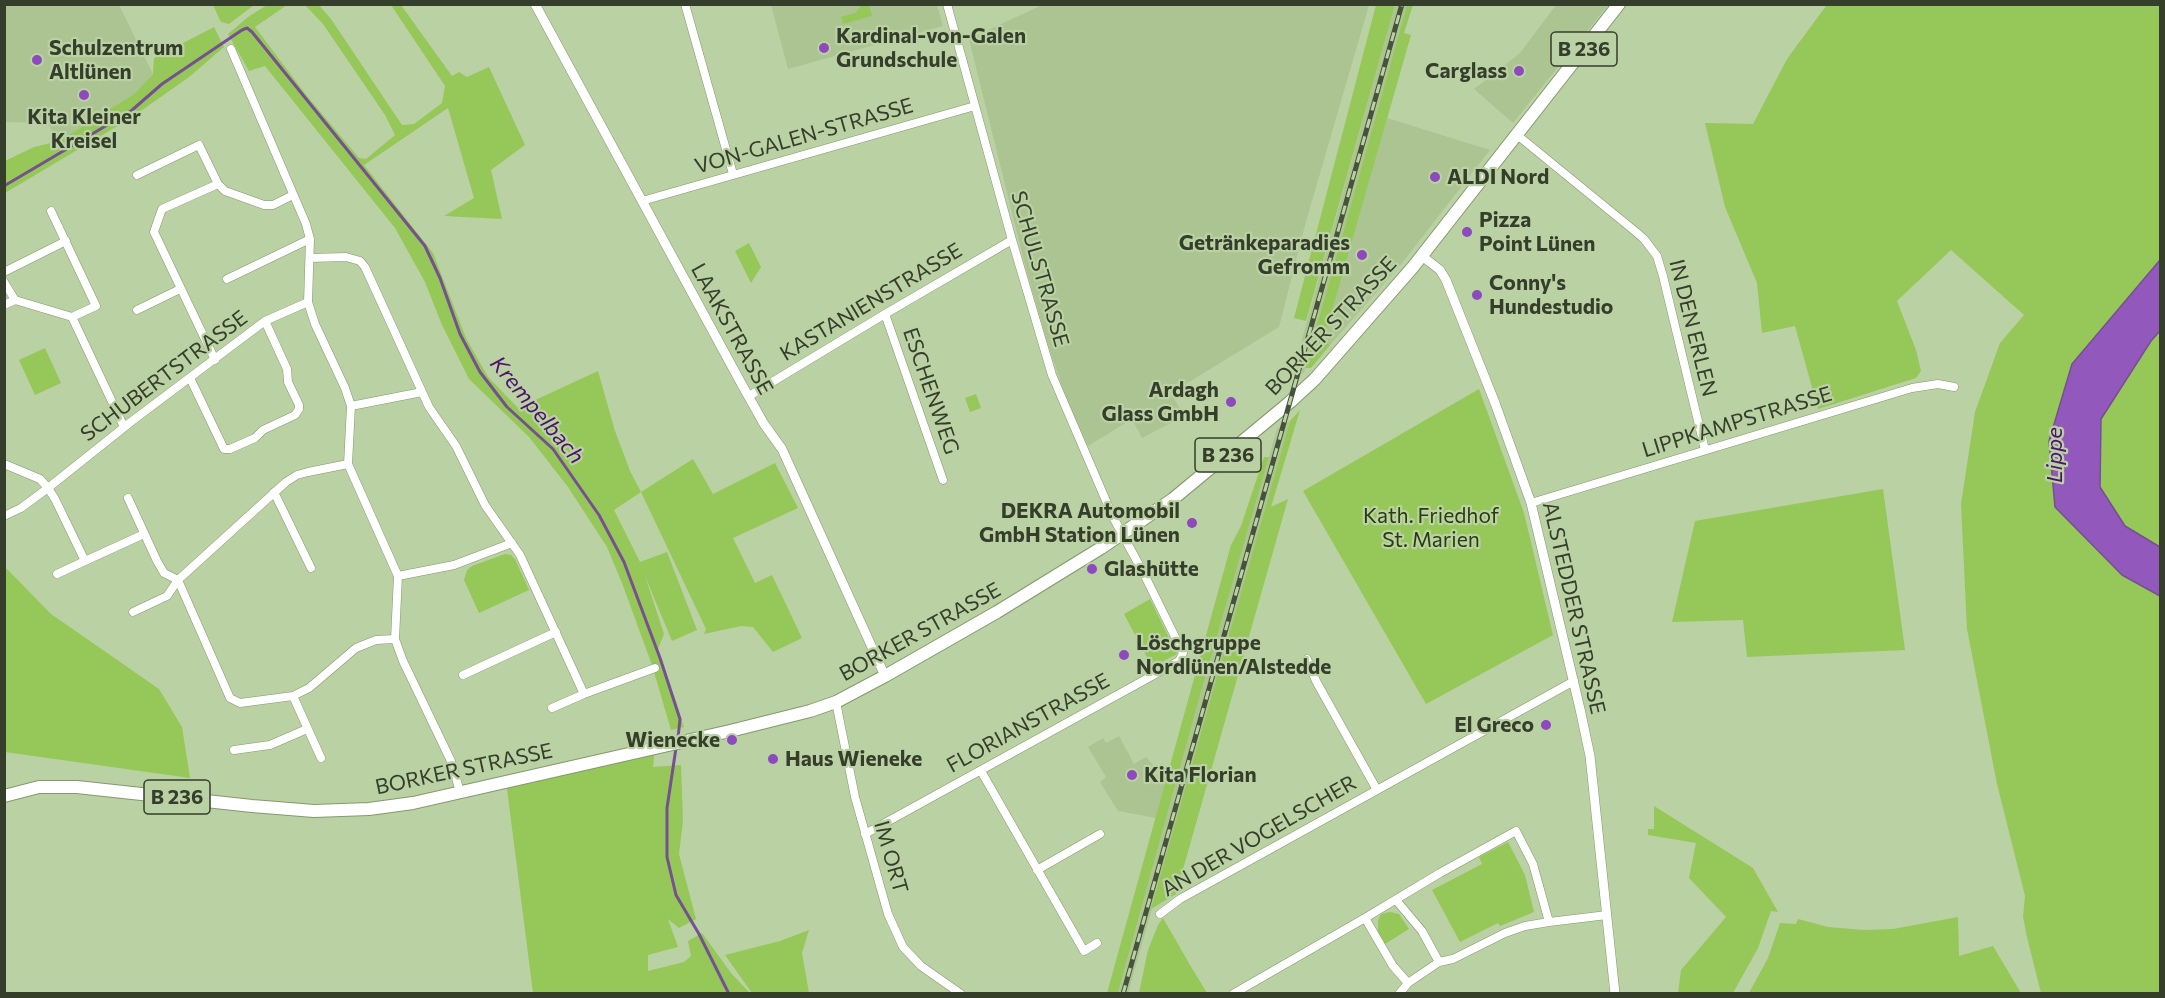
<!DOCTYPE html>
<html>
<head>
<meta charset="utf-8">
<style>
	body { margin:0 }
	#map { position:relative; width:2165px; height:998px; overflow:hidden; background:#bad1a3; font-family:Commissioner,sans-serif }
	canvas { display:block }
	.frame { position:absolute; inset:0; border:6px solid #353e2b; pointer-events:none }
</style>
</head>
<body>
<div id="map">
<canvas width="2165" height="998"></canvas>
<div class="frame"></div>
</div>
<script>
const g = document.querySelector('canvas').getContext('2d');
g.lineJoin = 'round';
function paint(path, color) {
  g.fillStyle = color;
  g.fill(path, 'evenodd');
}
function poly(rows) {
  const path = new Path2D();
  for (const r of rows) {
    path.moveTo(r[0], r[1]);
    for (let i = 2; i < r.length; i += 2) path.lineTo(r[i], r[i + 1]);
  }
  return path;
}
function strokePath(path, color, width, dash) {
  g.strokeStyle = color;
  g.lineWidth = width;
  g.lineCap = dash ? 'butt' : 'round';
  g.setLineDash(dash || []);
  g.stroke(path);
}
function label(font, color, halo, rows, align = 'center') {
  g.font = font + ' Commissioner,sans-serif';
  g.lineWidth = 4.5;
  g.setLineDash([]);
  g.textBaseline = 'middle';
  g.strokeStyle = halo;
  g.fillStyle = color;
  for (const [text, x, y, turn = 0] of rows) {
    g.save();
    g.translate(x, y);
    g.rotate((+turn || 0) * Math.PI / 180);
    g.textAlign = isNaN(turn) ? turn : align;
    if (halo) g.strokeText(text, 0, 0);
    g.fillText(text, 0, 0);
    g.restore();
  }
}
const built = poly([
	[5,5,119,5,153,74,134,94,59,141,47,123,5,122],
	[771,5,937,5,943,26,788,69],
	[1042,5,1369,5,1305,225,1279,327,1171,393,1184,416,1142,438,1132,419,1088,446,1069,406,1048,345,1025,265,969,39],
	[1395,5,1407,5,1304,372,1290,383],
	[1556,5,1608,5,1513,123,1474,89,1520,53],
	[1387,118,1490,150,1402,263,1330,345,1324,339],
	[1290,421,1128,993,1118,994,1201,692,1277,429],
	[1119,736,1134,764,1146,757,1153,765,1151,773,1167,778,1156,818,1118,811,1100,782,1106,777,1088,747,1103,738,1106,743]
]);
const green = poly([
	[213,5,254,5,229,24,221,22],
	[267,5,287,5,255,27,307,96,359,158,366,159,395,135,385,115,323,24,305,5,319,5,331,19,402,125,414,124,442,103,445,86,391,5,401,5,452,76,459,72,467,77,489,67,525,145,491,170,502,219,444,216,474,198,448,108,364,165,433,253,466,338,488,377,518,408,598,371,615,431,630,471,641,492,693,459,713,494,775,463,798,508,733,538,755,583,772,575,802,638,773,652,753,627,741,626,704,634,706,629,641,492,614,510,640,562,667,552,697,630,672,641,645,576,664,634,658,649,684,727,671,730,652,665,622,583,607,547,568,487,529,437,469,379,442,325,425,282,395,228,265,66,249,71,228,34,248,17],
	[862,5,869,5,872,16,843,24,841,17,855,13],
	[1376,5,1395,5,1306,321,1294,318],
	[1407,5,1413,5,1404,33,1411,35,1324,339,1330,345,1311,368,1305,368],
	[1825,5,2160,5,2160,993,2041,993,2027,937,2023,917,2025,896,1997,784,1967,629,1961,504,1975,412,2000,343,2024,315,1951,250,1897,301,1916,350,1921,371,1916,378,1818,409,1795,326,1762,333,1757,283,1725,207,1705,123,1753,124,1787,59,1826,6],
	[214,27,224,47,189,77,131,118,5,193,5,161,34,147,59,141,134,94,153,74,154,58],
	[749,243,761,267,751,283,735,251],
	[45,348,61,383,35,395,19,360],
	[1479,389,1524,513,1553,635,1426,704,1303,491],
	[976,394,981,408,970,412,965,398],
	[1300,410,1271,507,1288,499,1176,894,1151,909,1290,421],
	[1264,457,1269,457,1201,692,1118,993,1107,993,1231,545,1241,526],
	[1883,489,1905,650,1747,657,1743,620,1672,622,1695,521],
	[505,554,511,555,515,559,529,590,479,613,464,580,467,570,472,566],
	[7,569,51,614,159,689,182,727,190,778,5,752,4,570],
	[1150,599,1177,654,1152,667,1124,614],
	[655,748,653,767,681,765,683,821,679,854,696,919,679,928,668,919,678,947,648,955,648,971,684,962,691,956,688,941,702,933,731,973,750,993,533,993,506,781],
	[1654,806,1753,868,1778,912,1771,911,1758,948,1733,993,1678,993,1681,970,1726,917,1689,878,1696,843,1648,835,1648,829,1654,829],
	[1508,842,1525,875,1534,912,1500,926,1498,923,1460,942,1432,890,1482,864,1479,857],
	[1390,912,1399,914,1409,929,1385,944,1378,933,1378,921,1381,914],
	[1958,917,1959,956,1993,946,2021,993,1749,993,1768,958,1780,923,1796,924,1798,919,1828,927,1864,930,1893,929],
	[1163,918,1190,965,1207,993,1139,993,1148,950,1158,925],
	[809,930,802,953,809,993,752,993,725,955,780,941]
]);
const water = poly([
	[2160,260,2160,331,2151,341,2101,419,2100,487,2125,526,2160,547,2160,596,2122,575,2055,507,2049,441,2072,364,2160,260]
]);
const stream = poly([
	[4,186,131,111,162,84,242,30,247,28,252,32,425,246,440,278,460,334,480,372,507,407,553,449,599,515,624,562,660,658,680,719,678,738],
	[676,748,667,808,667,857,676,895,699,934,729,994]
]);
const minor = poly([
	[685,4,733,174],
	[231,49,306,224,310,239,308,302,315,324,345,388,351,406,348,464,398,576,395,639,403,661,451,761,460,792],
	[1516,134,1636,232,1644,239,1657,256,1663,276,1705,450],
	[137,175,199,145,218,184],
	[642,201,975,106],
	[51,211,96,306,72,317],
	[310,258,346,257,360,261,365,267,429,407,456,446,485,505,520,555,584,694,552,708],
	[4,272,66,241],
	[227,279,310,239],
	[4,282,15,300,72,317,124,427],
	[4,305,15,300],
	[137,310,180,289],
	[885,314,943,480],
	[215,360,154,232,162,209,218,184,225,191,264,205,273,205,293,195],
	[190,378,224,449,230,449,255,438,263,430,295,415,299,409,299,405,288,382,287,369,265,321],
	[749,396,885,314,1012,240],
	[351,406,422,392],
	[4,464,40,479,48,488,55,499,85,561,144,534],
	[274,492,311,568],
	[128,498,157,561,164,573,178,580,286,482,297,475,308,472,348,464],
	[1531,503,1912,388,1938,384,1954,387],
	[4,516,21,508,48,488,132,421,265,321,308,302],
	[57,574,85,561],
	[398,576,454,565,512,543],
	[133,612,167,596,178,580,230,698,240,703,293,696,309,688,356,648,376,640,395,639],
	[1307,659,1316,681,1377,790],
	[463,675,556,632],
	[584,694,655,668],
	[293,696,321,758],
	[836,702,855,797,888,914,903,947,921,966,961,994],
	[234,750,270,745,307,729],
	[981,771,1084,951,1097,943],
	[865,834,1179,661,1183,653,1144,574,1113,517,1052,375,1012,240,947,4],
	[1037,870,1100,834],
	[1396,900,1422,931,1439,962],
	[1160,914,1180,899,1574,681],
	[1365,918,1393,966,1408,983],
	[1233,994,1365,918,1440,873,1516,831,1533,864,1549,922],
	[1399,994,1408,983,1439,962,1453,959,1505,933,1525,926,1549,922,1607,915]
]);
const tertiary = poly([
	[535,4,741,383,764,424,782,449,885,676],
	[1422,256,1440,270,1446,280,1495,403,1531,503,1580,709,1590,756,1615,994]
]);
const primary = poly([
	[4,796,39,787,77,787,252,806,314,811,369,809,413,803,730,731,810,711,836,702,885,676,997,612,1101,548,1173,499,1290,402,1315,379,1413,267,1619,4]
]);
const rail = poly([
	[1123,994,1402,4]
]);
const markers = [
	[824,48,6,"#8e49bd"],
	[37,60,6,"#8e49bd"],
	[1519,71,6,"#8e49bd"],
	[84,95,6,"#8e49bd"],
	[1435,177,6,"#8e49bd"],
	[1467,232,6,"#8e49bd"],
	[1362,255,6,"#8e49bd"],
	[1477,295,6,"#8e49bd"],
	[1231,402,6,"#8e49bd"],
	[1192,523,6,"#8e49bd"],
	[1092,569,6,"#8e49bd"],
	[1124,655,6,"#8e49bd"],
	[1546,725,6,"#8e49bd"],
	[732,740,6,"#8e49bd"],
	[773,759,6,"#8e49bd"],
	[1132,775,6,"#8e49bd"]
];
const shields = [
	[1584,49,66],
	[1228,455,66],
	[177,797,66]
];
const shieldNames = [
	["B 236",1584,49],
	["B 236",1228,455],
	["B 236",177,797]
];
const poiNames = [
	["Kardinal-von-Galen",836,36],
	["Grundschule",836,60],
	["Schulzentrum",49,48],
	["Altlünen",49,72],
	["Carglass",1507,71,"right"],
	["Kita Kleiner",84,117,"center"],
	["Kreisel",84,141,"center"],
	["ALDI Nord",1447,177],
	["Pizza",1479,220],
	["Point Lünen",1479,244],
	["Getränkeparadies",1350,243,"right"],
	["Gefromm",1350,267,"right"],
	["Conny's",1489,283],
	["Hundestudio",1489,307],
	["Ardagh",1219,390,"right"],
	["Glass GmbH",1219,414,"right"],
	["DEKRA Automobil",1180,511,"right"],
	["GmbH Station Lünen",1180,535,"right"],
	["Glashütte",1104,569],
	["Löschgruppe",1136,643],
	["Nordlünen/Alstedde",1136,667],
	["El Greco",1534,725,"right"],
	["Wienecke",720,740,"right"],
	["Haus Wieneke",785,759],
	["Kita Florian",1144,775]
];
const streetNames = [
	["VON-GALEN-STRASSE",804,136,-16],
	["SCHULSTRASSE",1040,269,74],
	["KASTANIENSTRASSE",871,302,-31],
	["BORKER STRASSE",1331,326,-47],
	["IN DEN ERLEN",1693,328,76],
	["LAAKSTRASSE",732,329,61],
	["SCHUBERTSTRASSE",164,376,-37],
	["ESCHENWEG",931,391,71],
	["LIPPKAMPSTRASSE",1737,422,-17],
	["ALSTEDDER STRASSE",1574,608,77],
	["BORKER STRASSE",920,632,-29],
	["FLORIANSTRASSE",1028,723,-29],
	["BORKER STRASSE",464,769,-12],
	["AN DER VOGELSCHER",1259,836,-30],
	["IM ORT",891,857,74]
];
const parkNames = [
	["Kath. Friedhof",1431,516],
	["St. Marien",1431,540]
];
const waterNames = [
	["Krempelbach",537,410,50],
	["Lippe",2055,455,-90]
];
paint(built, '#acc492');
paint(green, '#96c759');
paint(water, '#9258bc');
strokePath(water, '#765090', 1.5);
strokePath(stream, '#765090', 3);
strokePath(minor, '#84996d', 9);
strokePath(tertiary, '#84996d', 10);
strokePath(primary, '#84996d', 14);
strokePath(minor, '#fff', 8);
strokePath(tertiary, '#fff', 9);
strokePath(primary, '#fff', 12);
strokePath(rail, '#47523c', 5);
strokePath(rail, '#bad1a3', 3, [9]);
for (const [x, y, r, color] of markers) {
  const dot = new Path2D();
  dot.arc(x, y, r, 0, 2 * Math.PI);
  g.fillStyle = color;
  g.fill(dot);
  strokePath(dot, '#bad1a3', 2);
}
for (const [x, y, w] of shields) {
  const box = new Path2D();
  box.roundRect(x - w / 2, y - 17, w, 34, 4.5);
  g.fillStyle = '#bad1a3';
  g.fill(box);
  strokePath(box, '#353e2b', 1.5);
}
label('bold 20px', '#353e2b', null, shieldNames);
label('bold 21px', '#353e2b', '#bad1a3', poiNames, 'left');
label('21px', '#353e2b', '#bad1a3', streetNames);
label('21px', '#293c0c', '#bad1a3', parkNames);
label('italic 22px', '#4d116f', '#bad1a3', waterNames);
</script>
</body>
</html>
